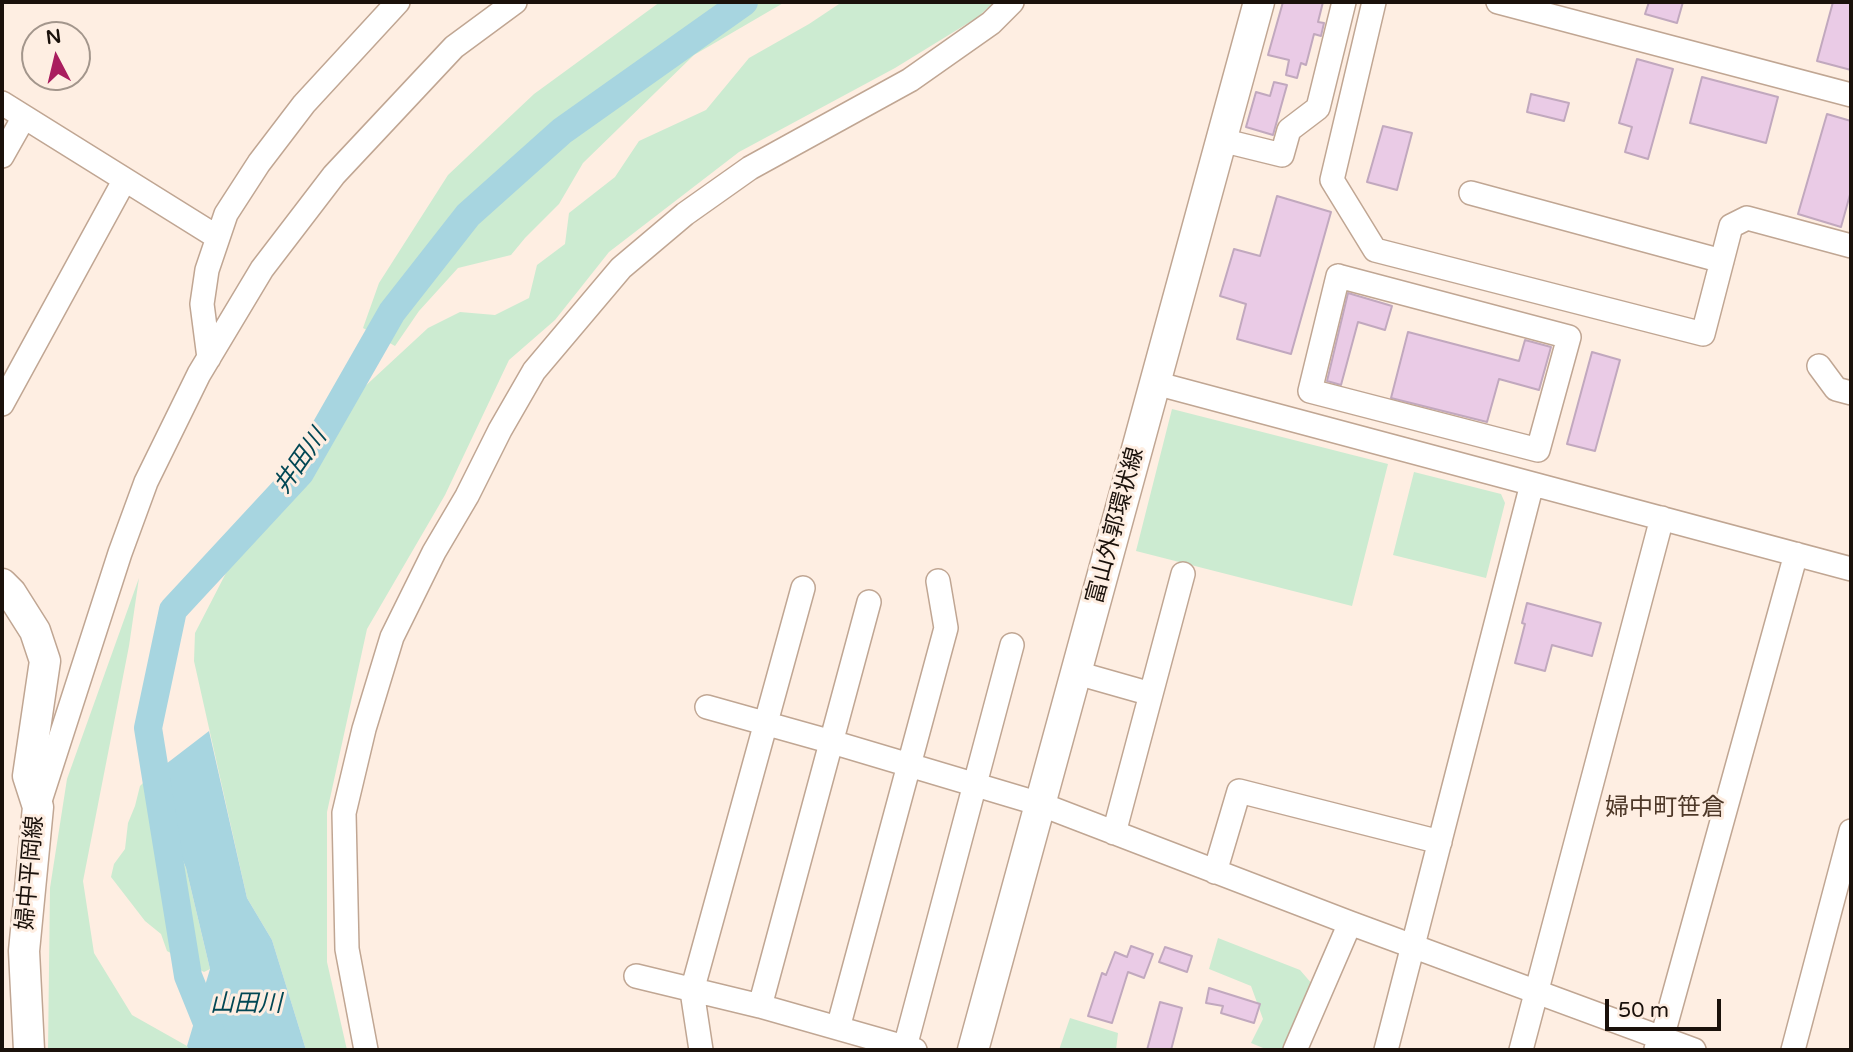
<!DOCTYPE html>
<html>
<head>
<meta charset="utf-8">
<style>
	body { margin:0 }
	#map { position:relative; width:1853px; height:1052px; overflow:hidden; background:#feeee2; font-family:"Varela Round",sans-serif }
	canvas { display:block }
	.frame { position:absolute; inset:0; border:4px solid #1a110b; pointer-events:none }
	.north { position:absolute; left:21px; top:21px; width:70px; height:70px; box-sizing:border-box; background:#feeee2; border:2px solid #a3968c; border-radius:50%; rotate:353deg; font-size:19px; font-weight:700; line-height:28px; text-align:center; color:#1a110b }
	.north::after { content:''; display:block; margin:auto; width:24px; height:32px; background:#a91d5e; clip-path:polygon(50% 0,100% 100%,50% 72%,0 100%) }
	.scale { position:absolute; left:1605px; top:999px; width:116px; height:32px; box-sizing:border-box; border:4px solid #1a110b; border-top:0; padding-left:9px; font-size:21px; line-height:24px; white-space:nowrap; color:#1a110b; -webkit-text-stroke:5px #feeee2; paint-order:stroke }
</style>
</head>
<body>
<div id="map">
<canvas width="1853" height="1052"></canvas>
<div class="frame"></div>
<div class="north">N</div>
<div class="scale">50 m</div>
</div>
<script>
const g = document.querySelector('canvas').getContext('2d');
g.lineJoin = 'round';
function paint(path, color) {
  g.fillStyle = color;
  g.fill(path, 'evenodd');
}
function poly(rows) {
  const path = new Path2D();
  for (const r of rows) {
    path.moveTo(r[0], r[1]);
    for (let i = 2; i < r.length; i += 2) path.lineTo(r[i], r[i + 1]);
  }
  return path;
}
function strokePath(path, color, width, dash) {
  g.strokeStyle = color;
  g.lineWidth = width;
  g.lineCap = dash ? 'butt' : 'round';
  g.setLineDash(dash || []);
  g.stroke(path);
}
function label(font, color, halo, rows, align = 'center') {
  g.font = font + ' "Varela Round","Noto Sans JP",sans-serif';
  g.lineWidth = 6;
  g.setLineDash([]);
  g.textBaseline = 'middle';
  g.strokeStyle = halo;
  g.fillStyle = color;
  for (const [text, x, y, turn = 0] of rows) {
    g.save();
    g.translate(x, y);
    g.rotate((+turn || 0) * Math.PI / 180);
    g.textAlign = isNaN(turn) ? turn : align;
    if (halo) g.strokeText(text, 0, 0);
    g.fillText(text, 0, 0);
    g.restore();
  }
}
const green = poly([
	[660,2,785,2,694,55,583,163,559,204,525,238,511,255,458,268,419,311,395,346,363,328,379,283,448,175,534,94],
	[842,2,994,2,978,17,895,68,739,152,609,252,555,320,509,360,445,495,367,629,327,812,327,962,347,1050,306,1050,272,940,247,898,194,661,195,633,226,573,294,452,428,328,460,312,495,315,529,298,537,265,565,244,569,213,615,177,639,141,706,110,749,58,809,24],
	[1172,409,1388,464,1352,606,1136,551],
	[1414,472,1501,494,1505,503,1486,578,1393,555],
	[139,578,129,646,83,881,94,953,132,1015,187,1046,189,1050,48,1050,50,888,67,779],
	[149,777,186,868,210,969,204,972,167,951,161,934,145,921,111,877,114,864,125,849,128,823,135,806,140,786],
	[1218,938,1300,970,1319,992,1296,1050,1268,1050,1251,1043,1263,1019,1251,986,1209,969],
	[1070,1018,1118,1033,1116,1050,1059,1050]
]);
const water = poly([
	[209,731,247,898,272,940,306,1050,189,1050,187,1046,210,969,186,868,149,777]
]);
const river = poly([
	[218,1050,188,976,148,728,173,610,300,473,392,312,468,215,562,131,744,2]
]);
const building = poly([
	[1283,2,1323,2,1318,22,1324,23,1321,36,1314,34,1306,65,1301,63,1297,78,1286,75,1289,60,1268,55,1283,2],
	[1649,2,1683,2,1677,23,1645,14,1649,2],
	[1833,2,1851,2,1851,70,1817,61,1833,2],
	[1637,59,1673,69,1648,159,1625,152,1632,127,1619,123,1637,59],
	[1702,77,1778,97,1766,143,1690,123,1702,77],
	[1274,82,1287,85,1273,135,1246,127,1256,92,1270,96,1274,82],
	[1531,94,1569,103,1564,121,1527,112,1531,94],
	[1827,114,1851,121,1851,191,1841,227,1798,214,1827,114],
	[1383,126,1412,133,1397,190,1367,182,1383,126],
	[1277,196,1331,212,1291,354,1237,339,1246,304,1220,296,1234,249,1260,256,1277,196],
	[1348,293,1392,306,1385,330,1358,322,1341,385,1327,381,1348,293],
	[1408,332,1519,361,1525,340,1551,347,1539,390,1499,379,1487,422,1391,398,1408,332],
	[1592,352,1620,360,1595,451,1567,444,1592,352],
	[1527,603,1601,623,1592,656,1552,645,1545,671,1515,663,1525,624,1522,623,1527,603],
	[1131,946,1153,954,1144,978,1128,972,1112,1023,1088,1016,1102,973,1106,975,1115,952,1127,957,1131,946],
	[1165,947,1192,956,1187,972,1159,962,1165,947],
	[1209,988,1260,1004,1254,1023,1221,1013,1223,1006,1206,1003,1209,988],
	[1160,1002,1182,1008,1171,1050,1147,1050,1160,1002]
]);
const minor = poly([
	[1374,2,1332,180,1375,250,1703,334,1731,226,1747,218,1851,246],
	[1498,2,1851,95],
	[2,103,217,237],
	[1221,140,1282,155,1289,130,1318,108,1344,2],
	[2,156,24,117],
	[1471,193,1722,261],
	[1338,276,1569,337,1538,450,1310,391,1338,276],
	[209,358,202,304,207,270,226,214,259,163,304,104,398,2],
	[1819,366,1836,389,1851,393],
	[1155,383,1851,569],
	[2,404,124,181],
	[1077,673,1151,694],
	[707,707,832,742,1040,804,1350,923,1694,1050],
	[38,807,120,553,146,482,199,374,262,269,334,175,454,47,515,2],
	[1114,833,1183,574],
	[1215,872,1239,791,1440,842],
	[636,976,760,1006,915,1050],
	[760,1006,869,602],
	[838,1028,946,628,938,581],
	[905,1047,1012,645],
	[1656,1049,1662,1038,1796,554],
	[366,1050,347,949,344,813,364,729,392,637,434,552,467,496,500,430,534,371,621,268,685,214,750,168,910,80,991,23,1012,2],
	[701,1050,692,991,803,588],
	[1295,1050,1350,923],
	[1386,1050,1532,484],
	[1521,1050,1662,518],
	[1793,1050,1851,831]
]);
const major = poly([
	[2,584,11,593,35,631,45,661,28,776,38,807,24,951,29,1050],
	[973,1050,1259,2]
]);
const streetNames = [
	["富山外郭環状線",1116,526,-75],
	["婦中平岡線",31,873,-85]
];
const waterNames = [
	["井田川",301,462,-55],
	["山田川",246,1005]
];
const neighbourhoodNames = [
	["婦中町笹倉",1665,809]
];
paint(green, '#ccebd1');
paint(water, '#a7d5e0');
strokePath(river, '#a7d5e0', 28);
paint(building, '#eacbe6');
strokePath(building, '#c1a8be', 2);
strokePath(minor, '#c0a693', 26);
strokePath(major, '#c0a693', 33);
strokePath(minor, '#fff', 23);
strokePath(major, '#fff', 30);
label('23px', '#1a110b', '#feeee2', streetNames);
label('italic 24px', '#024754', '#feeee2', waterNames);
label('24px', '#4e3828', '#feeee2', neighbourhoodNames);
</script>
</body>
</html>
